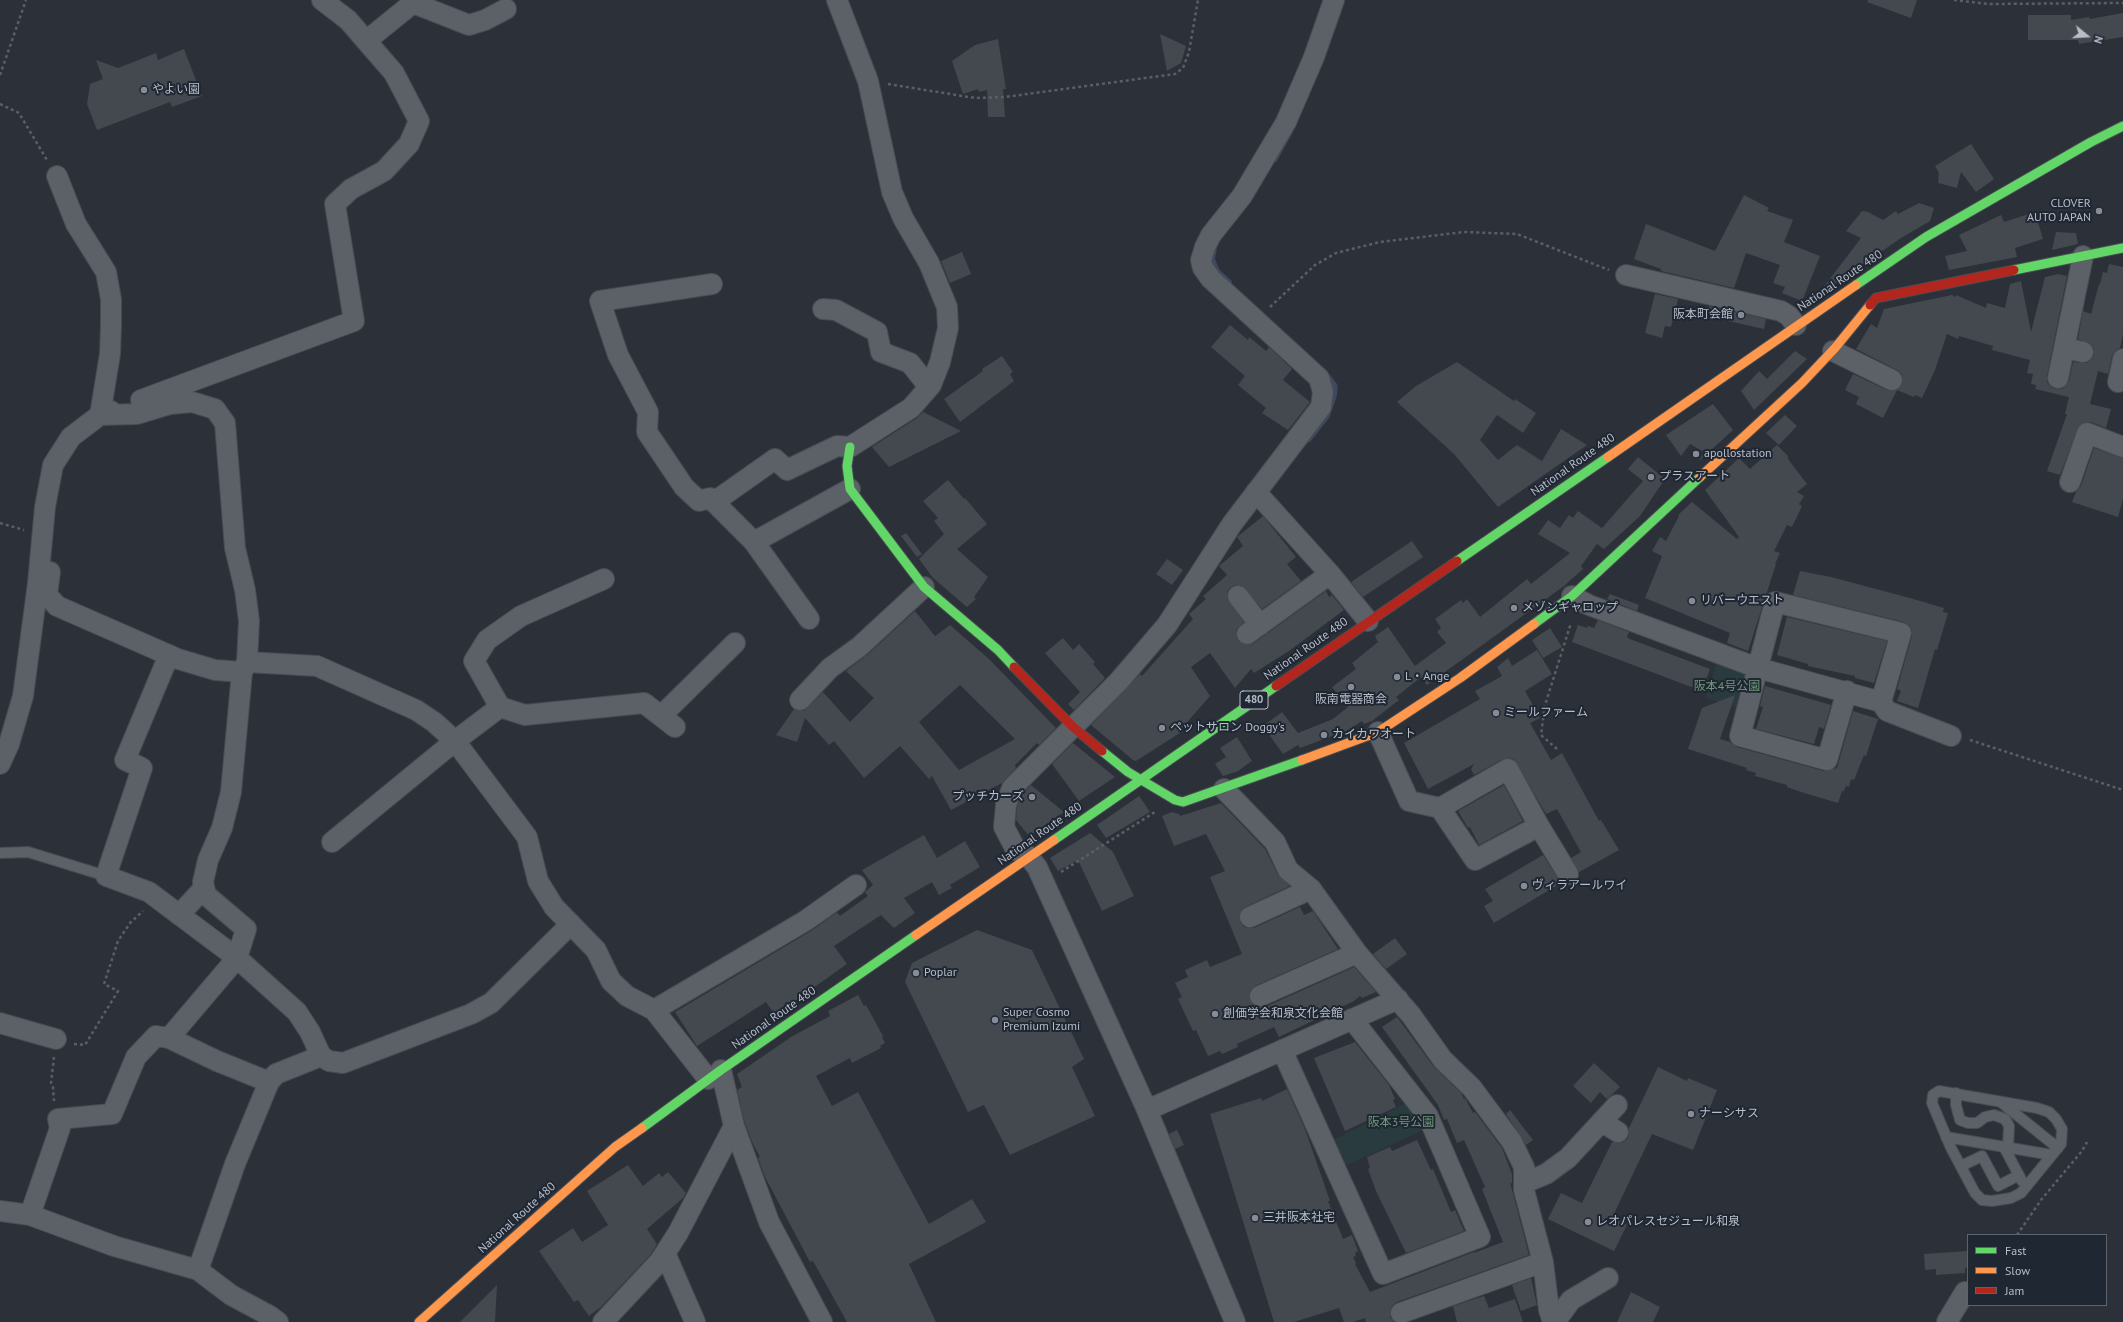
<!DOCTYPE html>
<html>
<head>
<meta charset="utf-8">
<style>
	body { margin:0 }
	#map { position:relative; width:2123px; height:1322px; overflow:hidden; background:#2c3139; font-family:"PT Sans",sans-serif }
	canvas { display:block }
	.legend { position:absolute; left:1967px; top:1234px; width:140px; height:72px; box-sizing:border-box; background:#1f2733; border:1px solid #5c636f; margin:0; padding:5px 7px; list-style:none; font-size:12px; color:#b7bdc9 }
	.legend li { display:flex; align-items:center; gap:8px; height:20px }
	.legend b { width:20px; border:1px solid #5c636f }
	.north { position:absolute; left:2067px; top:16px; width:40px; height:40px; -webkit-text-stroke:3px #1f2733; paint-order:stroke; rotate:108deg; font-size:11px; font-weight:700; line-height:16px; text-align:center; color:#b7bdc9 }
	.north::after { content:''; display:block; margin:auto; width:14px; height:18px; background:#b7bdc9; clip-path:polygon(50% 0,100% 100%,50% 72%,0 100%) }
</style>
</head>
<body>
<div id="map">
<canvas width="2123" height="1322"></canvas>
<ul class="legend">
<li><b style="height:5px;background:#63d668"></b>Fast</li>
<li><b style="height:5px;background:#ff974d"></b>Slow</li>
<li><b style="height:5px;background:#b3261e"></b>Jam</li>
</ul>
<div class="north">N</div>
</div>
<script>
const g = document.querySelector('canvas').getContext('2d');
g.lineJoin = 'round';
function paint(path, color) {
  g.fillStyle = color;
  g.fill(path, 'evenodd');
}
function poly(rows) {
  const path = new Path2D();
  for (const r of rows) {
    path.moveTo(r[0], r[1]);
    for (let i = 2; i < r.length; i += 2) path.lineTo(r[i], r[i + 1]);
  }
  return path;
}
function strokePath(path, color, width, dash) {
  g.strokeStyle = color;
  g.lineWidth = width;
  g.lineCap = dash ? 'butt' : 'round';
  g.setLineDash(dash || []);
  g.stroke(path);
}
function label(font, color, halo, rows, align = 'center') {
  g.font = font + ' "PT Sans","Noto Sans JP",sans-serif';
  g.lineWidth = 4;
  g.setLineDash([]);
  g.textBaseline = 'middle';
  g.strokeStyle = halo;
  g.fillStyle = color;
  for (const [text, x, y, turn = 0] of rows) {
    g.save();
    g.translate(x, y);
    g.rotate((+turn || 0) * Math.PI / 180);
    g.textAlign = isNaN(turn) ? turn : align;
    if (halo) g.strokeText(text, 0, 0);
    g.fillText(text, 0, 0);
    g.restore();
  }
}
const green = poly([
	[1716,664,1743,673,1747,680,1738,708,1706,698],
	[1408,1102,1426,1129,1342,1167,1329,1142]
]);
const stream = poly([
	[1275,159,1290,132],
	[1214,250,1212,259,1217,271,1229,282],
	[1309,439,1327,416,1334,396,1335,386,1325,373]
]);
const building = poly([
	[1868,0,1917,0,1911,18,1867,2],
	[2123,13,2123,37,2079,44,2078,40,2028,40,2028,15,2071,15,2071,20,2089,17,2090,19],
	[1160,34,1186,46,1181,63,1167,71],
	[998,39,1006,89,1003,89,1005,117,988,117,987,90,979,92,978,89,963,94,952,61,975,45],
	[184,49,202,96,172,107,170,102,97,130,87,104,90,84,103,79,96,60,118,68,156,53,158,60],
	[1971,144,1994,179,1976,192,1961,172,1957,188,1938,183,1939,173,1935,166],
	[1744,195,1769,208,1767,211,1793,220,1784,242,1820,256,1802,301,1782,293,1785,287,1773,283,1780,265,1746,253,1734,288,1661,271,1661,269,1634,259,1646,224,1715,251],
	[1919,203,1934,208,1930,221,1901,238,1826,290,1823,288,1861,238,1846,231,1862,211,1868,212,1883,220,1896,211,1898,214],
	[2035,212,2043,239,2015,248,2017,257,1949,270,1945,256,1967,251,1959,235,2001,215,2004,222],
	[2056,232,2076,233,2078,244,2052,250],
	[962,252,971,274,950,283,941,261],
	[2109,264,2123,267,2123,334,2120,348,2115,351,2112,356,2108,374,2098,371,2090,404,2111,409,2106,428,2091,422,2085,422,2079,425,2060,475,2047,471,2067,414,2065,414,2069,397,2035,389,2036,385,2031,384,2033,374,2027,373,2030,360,1992,350,1993,346,1959,336,1958,339,1947,334,1935,370,1922,398,1915,395,1914,397,1897,390,1902,385,1903,380,1902,374,1897,370,1856,349,1871,324,1877,328,1884,309,1952,295,1956,297,1956,295,1986,308,1987,303,2005,308,2010,284,2021,281,2031,332,2045,277,2058,274,2067,276,2047,376,2047,382,2051,387,2056,389,2062,389,2069,381,2073,362,2086,363,2091,360,2094,355,2094,349,2091,344,2078,339,2083,311,2091,314,2099,284,2100,284,2103,272,2107,273],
	[1655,294,1678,299,1671,327,1665,326,1662,338,1645,333],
	[1709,306,1766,319,1764,329,1706,316],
	[1230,325,1248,340,1249,337,1266,351,1269,347,1292,369,1283,380,1310,402,1288,430,1262,413,1266,408,1238,385,1245,376,1211,347],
	[1795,351,1807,359,1754,410,1741,391,1759,371,1767,379],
	[1002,356,1013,372,1010,374,1014,381,960,422,944,399,983,371,982,369],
	[1457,362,1514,401,1515,399,1536,413,1523,433,1497,415,1480,440,1498,460,1517,445,1542,461,1561,429,1587,445,1498,507,1454,454,1397,402,1416,386],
	[1853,374,1887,390,1897,390,1883,418,1856,404,1859,397,1845,390],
	[1713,404,1733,430,1699,461,1704,452,1690,444,1681,456,1666,435],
	[923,412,961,431,889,467,872,447,917,418],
	[1785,415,1797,426,1779,445,1766,433],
	[1777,445,1788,456,1788,459,1807,484,1797,492,1804,496,1799,504,1802,506,1792,527,1787,525,1774,551,1780,553,1775,564,1776,564,1748,651,1727,643,1730,633,1645,598,1662,556,1652,551,1660,537,1666,541,1679,516,1678,515,1692,502,1737,539,1739,537,1705,490,1739,458,1750,469],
	[2094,448,2123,458,2123,499,2118,517,2072,502,2076,492,2081,486],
	[1638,457,1665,479,1640,516,1604,549,1597,544,1581,566,1583,569,1564,586,1427,685,1421,677,1396,697,1399,700,1372,721,1364,724,1362,721,1348,730,1300,748,1298,745,1283,754,1263,726,1282,712,1298,733,1333,719,1348,707,1332,687,1356,669,1352,663,1378,642,1375,636,1388,627,1415,666,1446,643,1437,632,1441,628,1435,619,1461,600,1463,603,1467,599,1480,617,1527,579,1531,584,1570,553,1538,534,1548,520,1560,528,1569,515,1573,518,1578,511,1602,528,1643,481,1628,469],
	[948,480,964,499,965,498,987,524,957,549,988,577,974,597,976,599,967,607,933,578,919,559,944,534,934,521,938,518,923,501],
	[1263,516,1296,557,1287,564,1301,581,1262,609,1243,586,1237,585,1231,587,1227,592,1227,598,1244,622,1236,630,1236,636,1238,641,1248,645,1254,643,1326,591,1329,597,1332,595,1344,610,1289,651,1254,673,1251,669,1235,688,1210,653,1191,667,1210,696,1182,728,1183,731,1136,761,1133,760,1091,725,1140,674,1142,676,1193,619,1189,614,1206,599,1203,596,1227,575,1219,566,1243,546,1237,537],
	[906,533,922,554,917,557,901,536],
	[1412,541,1423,557,1363,597,1351,582],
	[1167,559,1183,570,1172,585,1156,574],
	[1800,571,1831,577,1910,598,1944,608,1943,612,1948,613,1937,650,1935,649,1918,708,1897,701,1901,691,1897,689,1912,636,1912,630,1909,625,1904,622,1793,595],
	[1610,594,1639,605,1637,611,1607,599],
	[915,611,935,636,950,625,989,659,1056,728,1039,745,1037,743,1015,765,1016,768,1002,783,951,810,932,776,929,779,900,746,864,778,834,741,829,745,805,718,797,742,776,735,794,709,804,711,823,692,850,722,874,698,846,671,867,655],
	[960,685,1015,739,959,770,919,722],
	[1787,617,1887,641,1874,683,1855,678,1855,676,1808,666,1808,664,1777,655],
	[1598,620,1629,632,1627,637,1630,639,1710,669,1702,691,1572,642,1578,625,1587,628,1588,626,1594,628],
	[1550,628,1562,647,1543,658,1532,640],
	[1063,638,1073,650,1079,644,1095,662,1093,664,1105,678,1074,710,1068,704,1080,692,1045,653],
	[1537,650,1552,674,1525,691,1540,718,1530,723,1551,760,1562,753,1599,821,1601,820,1619,850,1579,872,1571,858,1581,852,1557,809,1546,814,1514,759,1509,758,1503,759,1474,775,1471,769,1474,764,1428,789,1404,743,1480,699,1475,691,1502,676,1497,667,1508,658,1512,666],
	[1765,686,1831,705,1824,729,1819,727,1814,744,1756,729,1763,707,1760,706],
	[1735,695,1720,739,1730,742,1737,747,1824,771,1837,768,1853,711,1878,719,1866,756,1864,755,1854,780,1851,779,1849,787,1846,786,1844,791,1842,791,1838,803,1801,792,1787,787,1787,785,1755,776,1756,773,1746,770,1747,768,1688,749,1702,708],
	[1237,737,1252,761,1238,771,1223,776,1215,764,1226,757,1220,748],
	[1073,743,1115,777,1079,801,1052,764],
	[1031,785,1064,812,1029,836,1016,820,1017,807,1022,794],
	[1504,785,1523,821,1479,845,1470,827,1468,828,1458,811],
	[1139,796,1150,812,1106,838,1097,825],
	[1221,803,1265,849,1278,875,1290,886,1245,907,1239,916,1240,922,1244,927,1254,928,1300,907,1304,915,1313,911,1338,949,1255,986,1251,990,1249,995,1253,1005,1258,1007,1265,1007,1354,967,1376,992,1362,998,1360,996,1354,1001,1279,1037,1274,1027,1237,1044,1238,1047,1222,1054,1220,1051,1208,1056,1196,1030,1193,1031,1178,999,1182,997,1175,983,1188,977,1185,970,1207,960,1210,967,1242,954,1210,877,1225,871,1206,834,1174,846,1162,816,1172,812,1179,814,1180,816],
	[1090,833,1113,852,1134,896,1102,911,1078,860,1058,871,1050,858],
	[924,835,937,858,965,841,980,867,950,885,952,888,939,895,932,882,904,898,915,913,894,928,881,915,834,946,847,964,775,1015,766,1002,697,1046,675,1012,811,931,837,912,840,916,868,896,865,892,873,885,862,870],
	[1543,855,1561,883,1494,923,1484,906,1493,901,1485,889],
	[977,930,1032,950,1084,1059,1072,1067,1095,1116,1010,1155,984,1105,968,1112,905,982,912,963],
	[1395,938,1407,954,1386,969,1373,954],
	[858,995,864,1006,866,1005,883,1036,882,1037,885,1043,880,1046,881,1048,852,1063,850,1058,816,1076,832,1106,858,1092,929,1224,972,1199,986,1222,909,1264,936,1322,847,1322,813,1261,810,1262,765,1177,758,1158,760,1157,752,1142,744,1120,737,1090,742,1087,737,1074,791,1037,830,1016,828,1011],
	[1397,1017,1434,1067,1461,1093,1464,1099,1465,1098,1473,1113,1475,1112,1502,1148,1512,1174,1512,1184,1510,1182,1529,1255,1397,1302,1392,1306,1390,1311,1390,1317,1394,1322,1366,1322,1365,1318,1353,1322,1344,1322,1339,1308,1294,1322,1274,1322,1210,1114,1261,1098,1262,1101,1287,1089,1305,1129,1330,1201,1328,1201,1343,1239,1352,1235,1358,1251,1355,1253,1356,1256,1353,1257,1356,1263,1355,1264,1370,1292,1474,1252,1474,1253,1503,1242,1482,1189,1485,1187,1464,1140,1457,1143,1447,1119,1444,1120,1438,1105,1382,1027],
	[1355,1042,1389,1085,1395,1099,1393,1100,1396,1107,1345,1131,1314,1058],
	[1594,1063,1620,1087,1607,1099,1600,1092,1591,1103,1573,1086],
	[1658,1067,1687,1081,1688,1078,1717,1090,1693,1150,1652,1134,1612,1218,1627,1225,1614,1251,1548,1219,1561,1193,1582,1203,1612,1142,1623,1142,1628,1138,1629,1128],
	[1510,1110,1533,1140,1526,1145,1506,1114],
	[1177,1130,1184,1145,1175,1149,1169,1134],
	[1417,1140,1431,1170,1433,1169,1451,1212,1455,1210,1464,1231,1406,1253,1376,1191,1368,1169,1370,1168,1367,1157,1390,1147,1392,1151],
	[628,1165,643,1186,659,1173,662,1177,668,1172,686,1193,683,1198,647,1229,657,1244,651,1254,601,1307,589,1316,578,1300,574,1302,539,1251,573,1228,582,1242,608,1225,587,1191],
	[1968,1251,1968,1267,1965,1268,1965,1273,1936,1275,1936,1269,1925,1270,1924,1254],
	[1531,1278,1537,1305,1521,1311,1512,1285],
	[497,1285,495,1322,460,1322],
	[1631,1292,1660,1307,1653,1322,1617,1322],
	[1484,1296,1489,1308,1515,1299,1523,1322,1457,1322,1453,1306]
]);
const path = poly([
	[1954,0,1988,4,2123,3],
	[0,75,26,0],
	[888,84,975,98,1005,97,1175,74,1183,68,1189,52,1198,0],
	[0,104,19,113,47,160],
	[1270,307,1315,265,1336,253,1380,242,1464,232,1517,234,1609,270],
	[0,523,24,530],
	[1970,740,2123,790],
	[1557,749,1541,735,1545,705,1571,623],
	[1061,872,1155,812],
	[74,1044,85,1045,118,991,104,984,118,941,130,923,143,911],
	[54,1057,51,1083,53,1087,54,1101],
	[2017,1235,2041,1200,2082,1151,2087,1142]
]);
const lane = poly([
	[0,853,28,852,106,876],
	[1939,1091,2037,1108,2049,1112,2056,1119,2062,1129,2061,1144,2021,1193,2011,1198,1992,1201,1982,1200,1975,1193,1951,1148,1932,1103,1933,1095,1939,1091],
	[1956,1093,1956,1105,1960,1120,1968,1123,1977,1123,1985,1117,1994,1115,2005,1119,2009,1126,2008,1147],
	[2002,1103,2058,1148],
	[1946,1137,2052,1155],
	[2004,1147,2022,1181],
	[1961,1166,1982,1156,1998,1186,2019,1175]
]);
const street = poly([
	[366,41,413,3,469,25,485,20,506,9],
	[57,176,76,224,106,272,111,299,111,326,110,354,100,415,137,414,170,404,192,402,215,409,225,423,235,548,245,590,249,621,247,662,242,672,231,792,222,828,208,860,203,882,206,895,246,929,237,958,297,1012,310,1032,321,1056,276,1074,269,1082,235,1164,198,1270,231,1295,270,1316,278,1322],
	[1626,275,1781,311,1789,316,1796,325],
	[712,284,600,301,618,355,648,412,647,432,684,487,699,501,710,498,754,542,809,619],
	[823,309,836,310,877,332,881,352,910,363,929,387],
	[2065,348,2083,352],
	[1833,351,1892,380],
	[2058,378,2083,256],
	[2118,382,2123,359],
	[141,400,354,321,335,204,351,189,384,171,409,144,419,121,394,73,348,20,322,0],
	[2070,482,2087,433,2123,447],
	[1256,492,1330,574,1368,621],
	[714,502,775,459,787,470,837,446,850,447,911,408,931,385,940,362,948,328,947,307,929,263,903,218,892,192,868,81,837,0],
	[754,542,850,489],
	[50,572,47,595,57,606,178,659,215,670,242,672],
	[1238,596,1260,625],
	[1572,596,1589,605,1758,668,1881,702,1887,711,1951,736],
	[1247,634,1330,574],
	[247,662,317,666,416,710,434,722,455,741,527,837,538,881,554,907,596,950,611,981,627,996,654,1010,708,1079],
	[1847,691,1827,760,1740,736,1775,602,1901,633,1881,702],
	[800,700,830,668,859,647,924,587],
	[500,707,474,661,487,640,521,616,604,579],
	[661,716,735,643],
	[1378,732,1409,801,1440,808,1475,860,1539,826,1508,769,1440,808],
	[0,764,9,744,23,696,38,583,45,507,53,465,71,437,100,415,111,411],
	[1224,789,1275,842,1288,870,1311,889,1357,953,1411,1015,1443,1060,1472,1088,1512,1142,1524,1167,1524,1190,1543,1262,1549,1310,1553,1322],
	[1539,826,1568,874],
	[332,842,455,741,500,707,525,715,644,703,675,727],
	[179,915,204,888],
	[1250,917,1311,889],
	[1260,996,1357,953],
	[654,1010,805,921,856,885],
	[0,1023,56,1039],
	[169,1038,217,1061,269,1082],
	[1282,1050,1383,1274,1480,1237,1428,1116,1352,1019],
	[321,1056,329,1061,343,1063,471,1014,491,1003,571,924],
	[721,1070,734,1126,769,1222,822,1322],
	[1147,1110,1398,999],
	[1602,1122,1618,1132],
	[1524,1183,1546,1174,1568,1158,1617,1105],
	[0,1211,30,1215,114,1246,198,1270],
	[30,1215,60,1128,58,1119,112,1114,136,1057,156,1036,169,1038,237,958,149,892,106,876,142,768,125,760,169,655],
	[665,1253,695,1322],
	[1401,1313,1543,1262],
	[603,1322,660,1261,678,1233,734,1126],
	[1235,1322,1147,1110,1037,867,1028,856,1016,850,1004,827,1006,805,1012,788,1119,681,1167,625,1232,524,1321,407,1323,392,1319,378,1211,279,1203,268,1201,260,1205,247,1211,235,1242,196,1286,122,1314,57,1334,0],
	[1555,1322,1571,1300,1608,1278],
	[1947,1322,1965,1292]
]);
const fast = poly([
	[2014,270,2123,248],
	[1856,285,1926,237,2091,142,2123,126],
	[850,447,847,466,850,489,924,587,998,650,1014,667],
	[1457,561,1608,457],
	[1534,624,1572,596,1700,477],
	[1102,751,1128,772,1175,800,1183,802,1302,760],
	[1054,840,1276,686],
	[642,1128,721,1070,916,935]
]);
const slow = poly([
	[1608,457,1856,285],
	[1700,477,1802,383,1835,348,1870,305],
	[1302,760,1378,732,1460,678,1534,624],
	[916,935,1054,840],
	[419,1322,615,1147,642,1128]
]);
const jam = poly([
	[1870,305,1876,298,2014,270],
	[1014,667,1072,726,1102,751],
	[1276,686,1457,561]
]);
const markers = [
	[144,90,4,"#868c97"],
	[2099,211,4,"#868c97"],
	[1741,315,4,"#868c97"],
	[1696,454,4,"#868c97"],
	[1651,477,4,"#868c97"],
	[1692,601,4,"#868c97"],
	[1514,608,4,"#868c97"],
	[1397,677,4,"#868c97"],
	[1351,687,4,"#868c97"],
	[1496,713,4,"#868c97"],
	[1162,728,4,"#868c97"],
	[1324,735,4,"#868c97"],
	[1032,797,4,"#868c97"],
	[1524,886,4,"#868c97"],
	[916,973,4,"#868c97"],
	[1215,1014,4,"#868c97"],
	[995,1020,4,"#868c97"],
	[1691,1114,4,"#868c97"],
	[1255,1218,4,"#868c97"],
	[1588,1222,4,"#868c97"]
];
const shields = [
	[1254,700,28]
];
const shieldNames = [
	["480",1254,700]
];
const poiNames = [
	["やよい園",152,90],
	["CLOVER",2091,204,"right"],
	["AUTO JAPAN",2091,218,"right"],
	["阪本町会館",1733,315,"right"],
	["apollostation",1704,454],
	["プラスアート",1659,477],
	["リバーウエスト",1700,601],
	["メゾンギャロップ",1522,608],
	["L・Ange",1405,677],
	["阪南電器商会",1351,700,"center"],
	["ミールファーム",1504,713],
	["ペットサロン Doggy's",1170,728],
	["カイカワオート",1332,735],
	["プッチカーズ",1024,797,"right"],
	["ヴィラアールワイ",1532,886],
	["Poplar",924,973],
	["Super Cosmo",1003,1013],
	["Premium Izumi",1003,1027],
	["創価学会和泉文化会館",1223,1014],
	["ナーシサス",1699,1114],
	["三井阪本社宅",1263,1218],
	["レオパレスセジュール和泉",1596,1222]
];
const streetNames = [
	["National Route 480",1840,281,-34],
	["National Route 480",1573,465,-35],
	["National Route 480",1306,649,-35],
	["National Route 480",1040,834,-35],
	["National Route 480",774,1018,-35],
	["National Route 480",517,1218,-42]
];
const parkNames = [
	["阪本4号公園",1727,687],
	["阪本3号公園",1401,1123]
];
paint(green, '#2a3b3f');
strokePath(stream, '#3c4a61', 5.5);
paint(building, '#44484f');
strokePath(lane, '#484c52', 12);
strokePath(street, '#484c52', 22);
strokePath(fast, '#484c52', 11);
strokePath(slow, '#484c52', 11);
strokePath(jam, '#484c52', 11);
strokePath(path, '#5a5f64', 2.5, [3, 3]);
strokePath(lane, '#5c6067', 10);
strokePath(street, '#5c6067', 20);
strokePath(fast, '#63d668', 9);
strokePath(slow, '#ff974d', 9);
strokePath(jam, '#b3261e', 9);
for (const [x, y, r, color] of markers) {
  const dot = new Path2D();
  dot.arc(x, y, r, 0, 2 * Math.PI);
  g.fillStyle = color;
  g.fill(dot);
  strokePath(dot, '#1f2733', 1.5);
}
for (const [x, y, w] of shields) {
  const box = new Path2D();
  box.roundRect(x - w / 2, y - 9, w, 18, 3);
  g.fillStyle = '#1f2733';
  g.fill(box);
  strokePath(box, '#b7bdc9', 1);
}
label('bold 11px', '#b7bdc9', null, shieldNames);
label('12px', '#b7bdc9', '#1f2733', poiNames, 'left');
label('12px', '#b7bdc9', '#1f2733', streetNames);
label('12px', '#70987b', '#1f2733', parkNames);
</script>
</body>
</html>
